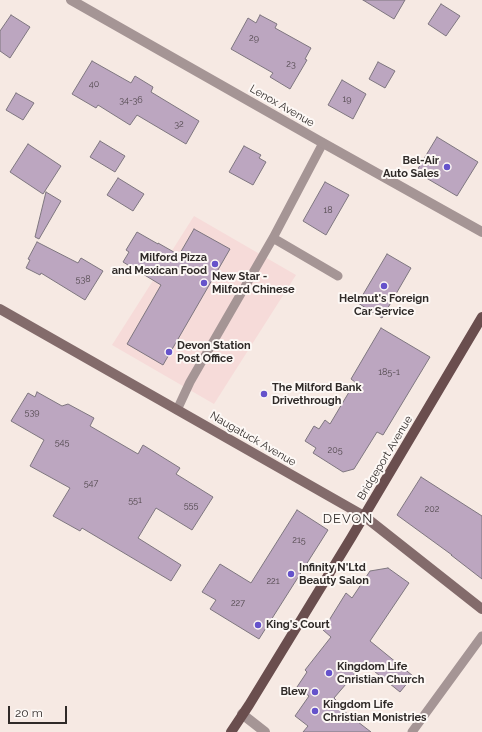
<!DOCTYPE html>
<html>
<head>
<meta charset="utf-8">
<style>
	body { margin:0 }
	#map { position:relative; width:482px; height:732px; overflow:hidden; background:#f6e9e3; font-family:Raleway,sans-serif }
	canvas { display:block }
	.scale { position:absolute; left:8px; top:706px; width:59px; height:18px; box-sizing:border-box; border:2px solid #2f2a28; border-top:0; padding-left:5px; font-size:12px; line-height:14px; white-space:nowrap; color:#2f2a28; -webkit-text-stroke:3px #fdf8f5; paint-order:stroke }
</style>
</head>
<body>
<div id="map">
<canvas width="482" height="732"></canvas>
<div class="scale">20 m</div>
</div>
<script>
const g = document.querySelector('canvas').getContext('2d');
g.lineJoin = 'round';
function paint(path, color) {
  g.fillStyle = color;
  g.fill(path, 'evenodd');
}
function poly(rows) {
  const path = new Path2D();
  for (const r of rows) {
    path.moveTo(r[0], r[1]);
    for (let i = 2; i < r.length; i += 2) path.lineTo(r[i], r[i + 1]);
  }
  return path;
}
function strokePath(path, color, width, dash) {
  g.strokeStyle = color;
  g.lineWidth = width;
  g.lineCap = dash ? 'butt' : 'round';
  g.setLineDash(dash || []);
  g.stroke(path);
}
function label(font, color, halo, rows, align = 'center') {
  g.font = font + ' Raleway,sans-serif';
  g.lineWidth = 4;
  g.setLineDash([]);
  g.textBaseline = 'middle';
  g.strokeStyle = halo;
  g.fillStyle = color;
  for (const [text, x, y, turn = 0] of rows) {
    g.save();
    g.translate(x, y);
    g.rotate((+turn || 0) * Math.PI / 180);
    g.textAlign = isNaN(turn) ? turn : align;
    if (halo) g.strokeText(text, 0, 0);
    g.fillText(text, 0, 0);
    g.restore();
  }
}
const commercial = poly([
	[194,216,296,275,214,404,112,345]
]);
const building = poly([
	[363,0,405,0,394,19,363,0],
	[441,4,460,16,446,36,428,24,441,4],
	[11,15,30,27,10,58,0,51,0,31,11,15],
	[260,15,277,24,275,28,311,48,305,59,307,60,290,89,270,77,273,73,231,49,248,18,256,23,260,15],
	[92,61,131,83,135,76,153,87,151,92,199,121,186,144,137,115,130,125,98,105,96,108,72,94,92,61],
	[378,62,395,71,385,88,369,79,378,62],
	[342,80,366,94,353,119,328,105,342,80],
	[16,93,34,103,23,120,6,110,16,93],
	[437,137,478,162,457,196,416,172,437,137],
	[100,141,125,156,115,172,90,157,100,141],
	[28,144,61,166,43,194,10,172,28,144],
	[244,146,261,155,259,158,266,162,253,185,229,172,244,146],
	[118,178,144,194,133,211,107,195,118,178],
	[325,182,349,195,326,235,303,221,325,182],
	[46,192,61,201,39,239,35,237,46,192],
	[194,229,230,249,163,365,127,344,161,285,123,262,129,252,126,250,137,232,158,244,158,243,179,255,194,229],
	[37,242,78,263,81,258,103,271,85,300,41,273,40,275,26,268,30,260,28,259,37,242],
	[387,254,411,268,382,318,358,303,387,254],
	[381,328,430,357,383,435,377,432,354,469,343,472,313,453,316,448,305,441,314,426,319,429,325,420,330,424,355,382,351,379,381,328],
	[37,392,62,406,68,404,94,418,90,426,138,454,143,445,180,468,176,474,213,497,192,530,156,508,138,538,181,565,171,581,82,528,80,531,53,516,70,488,30,466,44,440,11,421,28,393,35,397,37,392],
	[421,477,482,516,482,579,451,555,452,555,397,515,421,477],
	[297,510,328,530,259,639,210,609,216,600,202,592,220,564,251,583,297,510],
	[388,568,409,583,370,641,413,676,400,692,364,663,334,698,338,702,336,705,371,732,303,732,308,726,295,716,309,696,297,687,307,672,305,670,331,637,323,630,346,593,352,598,370,571,388,568]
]);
const lane = poly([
	[273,238,338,276],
	[177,410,190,382,273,238,323,143],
	[412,732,482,636]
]);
const street = poly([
	[71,0,323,143,482,232],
	[242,714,265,732]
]);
const secondary = poly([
	[0,309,364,516,482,609]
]);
const primary = poly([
	[231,732,249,705,351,538,482,317]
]);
const markers = [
	[447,167,4,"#6552cb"],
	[215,264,4,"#6552cb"],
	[204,283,4,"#6552cb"],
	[384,286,4,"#6552cb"],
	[169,352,4,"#6552cb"],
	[264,394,4,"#6552cb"],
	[291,574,4,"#6552cb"],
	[258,625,4,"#6552cb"],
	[329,673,4,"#6552cb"],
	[315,692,4,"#6552cb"],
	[315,711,4,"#6552cb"]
];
const numberNames = [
	["29",254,38],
	["23",291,64],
	["40",94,84],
	["19",347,99],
	["34-36",131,100],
	["32",179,124],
	["18",328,210],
	["538",83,279],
	["185-1",389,372],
	["539",32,412],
	["545",62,442],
	["205",335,450],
	["547",91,483],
	["551",135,500],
	["555",191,505],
	["202",432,509],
	["215",299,540],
	["221",273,581],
	["227",238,603]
];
const streetNames = [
	["Lenox Avenue",282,106,30],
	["Naugatuck Avenue",253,439,30],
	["Bridgeport Avenue",385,458,-59]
];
const poiNames = [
	["Bel-Air",439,161,"right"],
	["Auto Sales",439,174,"right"],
	["Milford Pizza",207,258,"right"],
	["and Mexican Food",207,271,"right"],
	["New Star -",212,277],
	["Milford Chinese",212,290],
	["Helmut's Foreign",384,299,"center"],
	["Car Service",384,312,"center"],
	["Devon Station",177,346],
	["Post Office",177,359],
	["The Milford Bank",272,388],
	["Drivethrough",272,401],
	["Infinity N'Ltd",299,568],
	["Beauty Salon",299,581],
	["King's Court",266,625],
	["Kingdom Life",337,667],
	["Cnristian Church",337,680],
	["Blew",307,692,"right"],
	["Kingdom Life",323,705],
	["Christian Monistries",323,718]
];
const quarterNames = [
	["DEVON",348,519]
];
paint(commercial, '#f6dbd9');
paint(building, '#bca6c0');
strokePath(building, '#7e767f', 1);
strokePath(lane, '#a59595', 9);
strokePath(street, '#a59595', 10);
strokePath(secondary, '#836b6b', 10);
strokePath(primary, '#6a4e4e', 10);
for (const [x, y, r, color] of markers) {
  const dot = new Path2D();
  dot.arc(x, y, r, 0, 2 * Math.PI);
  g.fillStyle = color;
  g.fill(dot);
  strokePath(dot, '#fdf8f5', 1.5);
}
label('9px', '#52494e', null, numberNames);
label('11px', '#2f2a28', '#fdf8f5', streetNames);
label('bold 11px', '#2f2a28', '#fdf8f5', poiNames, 'left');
g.letterSpacing = '1px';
label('13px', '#2f2a28', '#fdf8f5', quarterNames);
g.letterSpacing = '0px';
</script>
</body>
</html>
